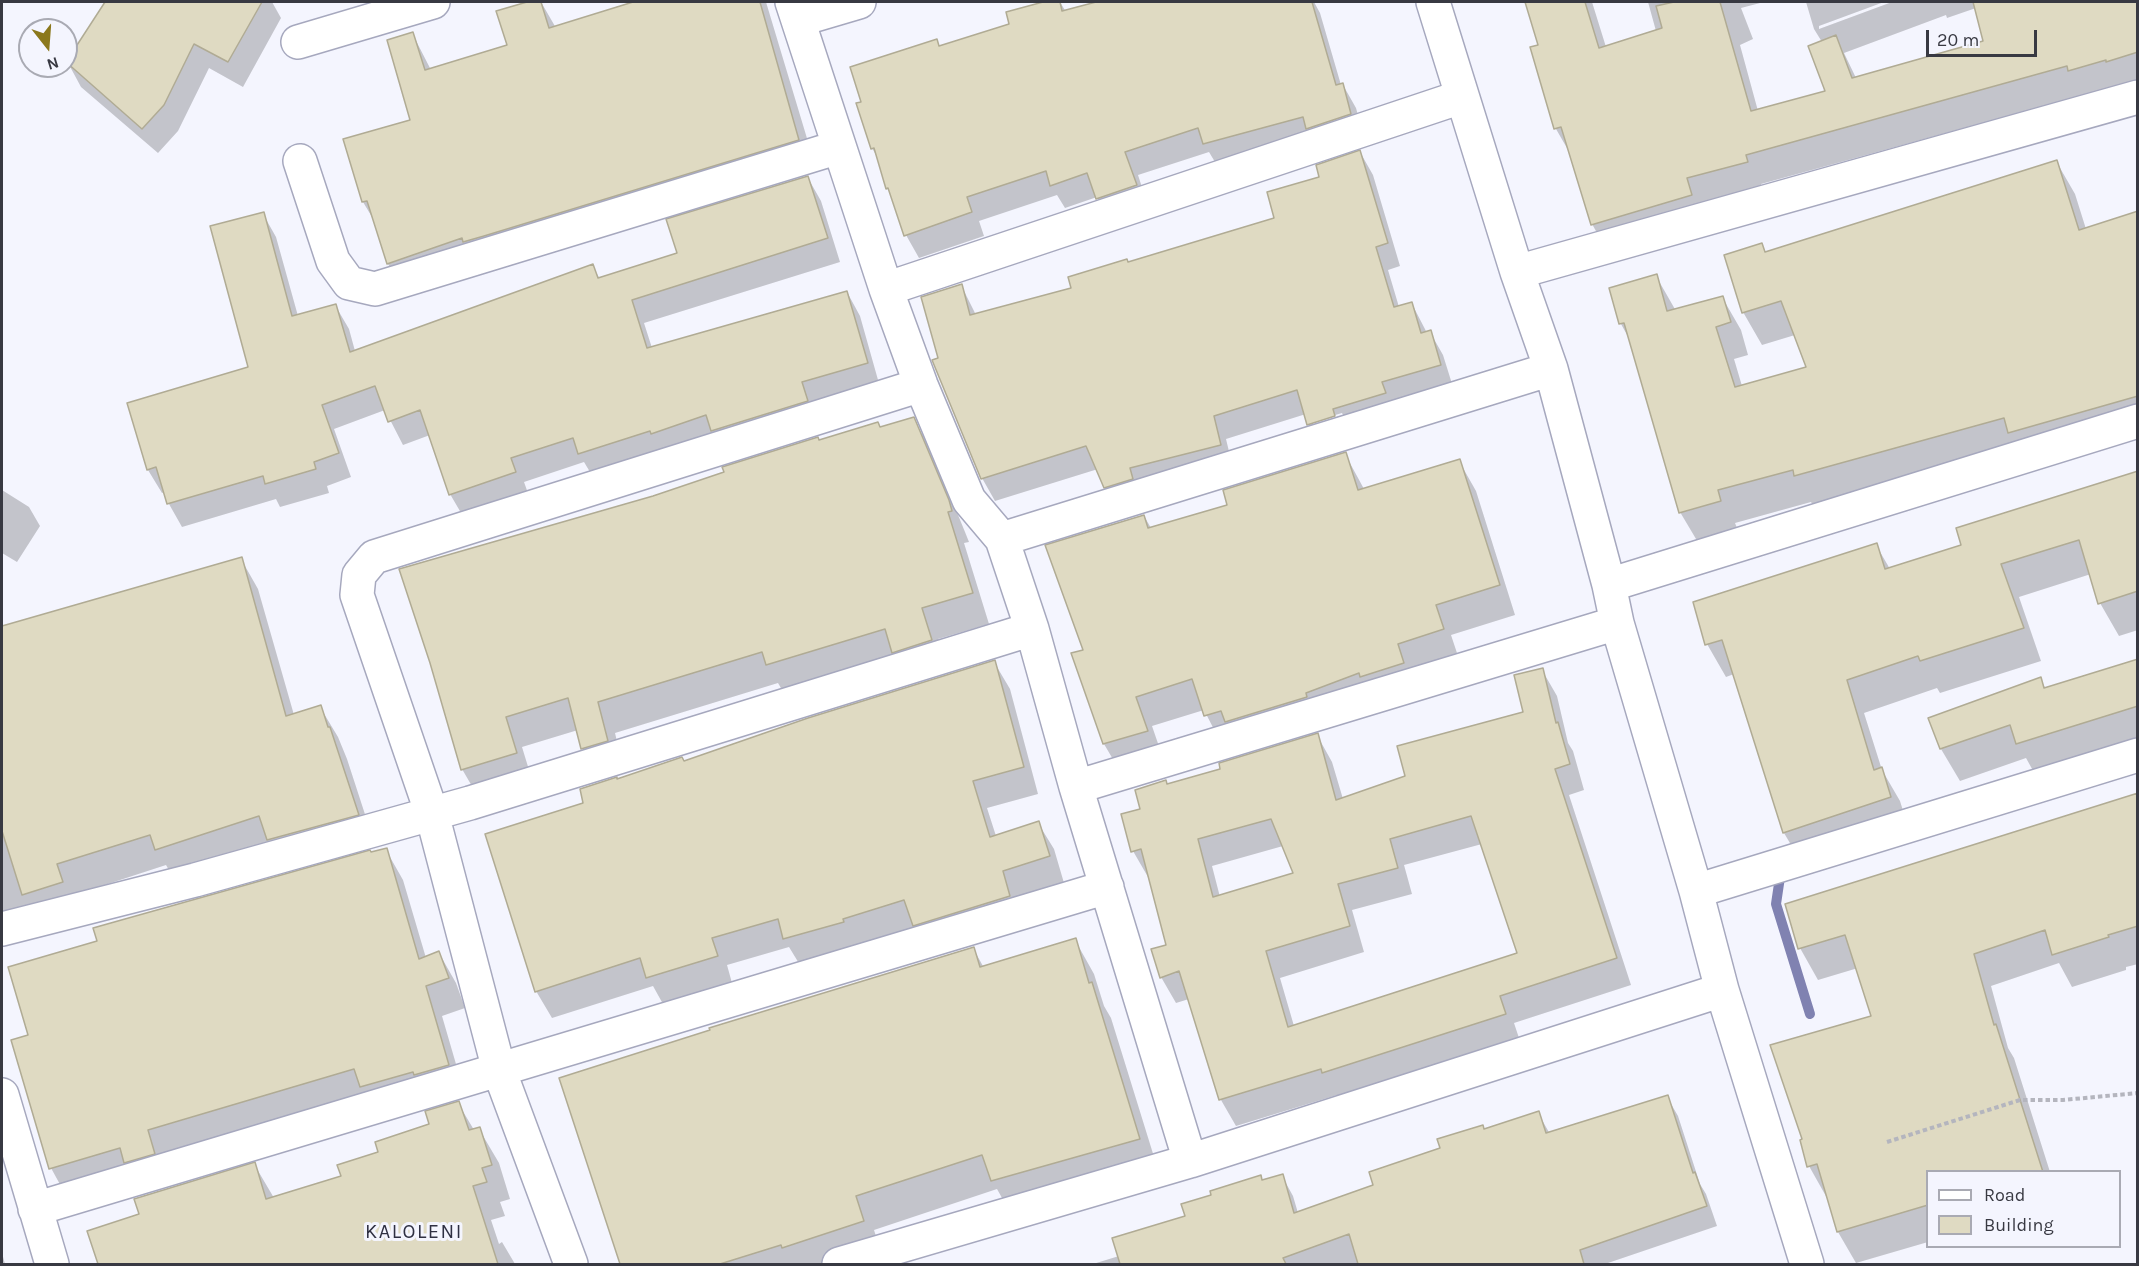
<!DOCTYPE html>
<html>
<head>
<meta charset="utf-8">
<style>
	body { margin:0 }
	#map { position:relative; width:2139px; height:1266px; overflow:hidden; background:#f4f5fe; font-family:Karla,sans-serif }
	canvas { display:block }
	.frame { position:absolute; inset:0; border:3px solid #383942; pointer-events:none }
	.legend { position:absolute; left:1926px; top:1170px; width:195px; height:78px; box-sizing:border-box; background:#f4f5fe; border:2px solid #a9aab3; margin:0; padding:8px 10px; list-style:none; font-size:18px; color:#383942 }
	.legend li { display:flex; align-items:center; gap:12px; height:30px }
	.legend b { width:30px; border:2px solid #a9aab3 }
	.north { position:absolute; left:18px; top:18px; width:60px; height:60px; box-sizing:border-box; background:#f4f5fe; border:2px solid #a9aab3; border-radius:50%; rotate:163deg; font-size:16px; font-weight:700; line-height:24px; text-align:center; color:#383942 }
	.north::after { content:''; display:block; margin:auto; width:21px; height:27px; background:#8b781c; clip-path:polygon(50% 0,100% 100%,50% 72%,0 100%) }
	.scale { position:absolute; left:1926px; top:30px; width:111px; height:27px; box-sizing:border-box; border:3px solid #383942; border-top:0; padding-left:8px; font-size:18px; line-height:21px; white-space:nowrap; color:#383942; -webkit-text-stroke:4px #f4f5fe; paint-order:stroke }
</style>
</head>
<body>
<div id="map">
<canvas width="2139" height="1266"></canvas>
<div class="frame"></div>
<ul class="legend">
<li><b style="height:8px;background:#fff"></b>Road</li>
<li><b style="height:16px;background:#dfdac2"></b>Building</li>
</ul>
<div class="north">N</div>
<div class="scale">20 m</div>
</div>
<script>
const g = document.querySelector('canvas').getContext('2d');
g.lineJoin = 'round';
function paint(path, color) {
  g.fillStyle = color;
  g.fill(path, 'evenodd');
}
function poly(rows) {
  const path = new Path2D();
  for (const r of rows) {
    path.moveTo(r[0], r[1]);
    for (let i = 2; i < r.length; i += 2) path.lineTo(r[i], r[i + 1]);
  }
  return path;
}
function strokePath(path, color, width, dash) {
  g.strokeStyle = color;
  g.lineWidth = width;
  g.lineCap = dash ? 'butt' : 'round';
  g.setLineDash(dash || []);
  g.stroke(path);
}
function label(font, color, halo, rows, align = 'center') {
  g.font = font + ' Karla,sans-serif';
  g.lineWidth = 6;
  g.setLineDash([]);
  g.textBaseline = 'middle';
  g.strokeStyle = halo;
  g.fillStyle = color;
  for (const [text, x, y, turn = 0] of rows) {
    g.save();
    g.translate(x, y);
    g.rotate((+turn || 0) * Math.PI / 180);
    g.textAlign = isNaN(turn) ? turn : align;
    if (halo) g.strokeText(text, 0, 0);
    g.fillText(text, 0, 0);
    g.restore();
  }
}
const shadow = poly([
	[106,2,272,2,281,18,243,87,209,68,178,131,158,153,81,87,67,61],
	[532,2,541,2,556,28,638,2,766,2,809,145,404,292,388,264,375,222,363,202,344,140,412,121,412,33,431,70,509,46,498,12],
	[1048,2,1060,2,1066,12,1101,2,1314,2,1320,13,1341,85,1343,85,1356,108,1364,137,1218,167,1209,152,1138,175,1149,209,1110,222,1097,197,1065,208,1057,195,979,221,984,236,919,258,906,235,893,197,887,188,880,162,872,148,940,47,1011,25,1007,13],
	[1526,2,1592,2,1606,47,1656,31,1648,2,1764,2,1741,8,1753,39,1740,45,1758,111,1827,92,1822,42,1814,29,1806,2,1884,2,1819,26,1819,29,1892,2,2138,2,2138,87,2086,99,2084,95,1761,184,1763,191,1609,254,1592,224,1571,155,1556,129,1532,48,1540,46],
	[1976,8,1985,42,1856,78,1844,53,1946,15,1947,18],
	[1360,152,1373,175,1400,266,1388,270,1399,307,1412,304,1427,333,1430,332,1443,355,1453,387,1322,447,1309,424,1306,414,1226,439,1233,468,1118,510,1098,469,995,501,982,478,939,359,961,285,976,315,1073,289,1128,264,1276,219,1321,178],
	[1342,413,1343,415,1312,425,1312,422],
	[2056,161,2075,194,2086,229,2138,213,2138,411,1815,508,1811,502,1735,523,1739,533,1699,544,1680,512,1631,342,1621,324,1611,289,1656,276,1676,311,1722,297,1741,330,1748,355,1734,359,1742,386,1808,368,1795,335,1762,345,1743,312,1761,244,1766,253],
	[808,178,821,201,840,262,644,323,652,348,847,292,860,316,880,387,593,477,584,462,524,482,529,496,464,518,450,494,430,435,403,445,385,410,334,429,351,477,327,486,329,493,280,507,276,499,182,527,169,504,165,492,162,493,148,470,250,368,263,214,276,237,298,316,335,305,349,329,355,351,592,266,600,279,679,254],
	[913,419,931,449,965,532,969,542,964,543,989,624,938,639,948,671,785,695,778,683,615,733,624,771,600,779,582,748,578,730,522,747,533,783,480,800,462,769,603,513,819,442,881,429],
	[1345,454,1364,489,1459,461,1476,491,1515,615,1451,635,1459,659,1222,745,1204,710,1152,726,1164,761,1121,773,1104,744,1073,654,1084,650,1144,516,1151,528,1229,506],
	[2138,473,2138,630,2119,636,2100,603,2091,574,2019,597,2041,661,1940,693,1937,688,1864,713,1882,770,1900,801,1909,830,1803,865,1784,833,1734,674,1726,677,1707,644,1876,545,1890,569,1963,546],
	[2,490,29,507,40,526,17,562,2,553],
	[241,559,258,589,294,715,320,707,338,737,347,759,375,845,174,879,166,865,74,895,9,943,2,945,2,627],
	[2138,660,2138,745,2036,776,2026,758,1960,781,1941,749,1930,719,2040,679,2046,689],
	[994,662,1010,689,1038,794,987,808,996,836,1038,823,1054,849,1064,883,800,965,789,947,727,965,732,983,663,1004,653,986,552,1018,536,991,585,804,617,780,684,763],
	[1542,670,1557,696,1568,743,1573,751,1584,790,1569,795,1631,985,1514,1023,1520,1041,1339,1099,1337,1095,1236,1126,1221,1100,1189,999,1176,1003,1161,977,1168,946,1150,877,1148,877,1133,851,1142,810,1167,785,1222,770,1317,735,1332,762,1343,799,1407,777,1524,713],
	[1482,844,1519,954,1294,1026,1280,978,1364,952,1352,910,1412,894,1404,865],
	[1283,846,1295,874,1220,897,1212,866],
	[2138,795,2138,964,2126,967,2126,970,2072,987,2059,963,1991,986,2008,1048,2014,1058,2050,1172,1928,1172,1928,1242,1856,1263,1838,1232,1827,1198,1809,1166,1873,1017,1858,968,1818,980,1800,948],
	[386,850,403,880,426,958,439,953,456,983,465,1008,442,1016,465,1095,68,1199,51,1168,30,1036,99,942],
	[1075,940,1094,974,1104,1006,1111,1018,1159,1173,1011,1214,997,1189,874,1230,882,1255,854,1264,621,1264,561,1079,973,948,984,968],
	[1667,1097,1678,1116,1700,1184,1706,1194,1717,1226,1605,1264,1093,1264,1119,1256,1187,1217,1263,1182,1282,1176,1293,1196,1298,1213,1375,1186,1442,1149,1484,1130,1538,1113,1550,1134],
	[458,1103,474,1130,479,1129,499,1163,510,1199,500,1202,505,1216,491,1220,499,1244,502,1242,515,1264,99,1264,89,1232,141,1215,254,1164,274,1198,343,1177,380,1153,431,1125],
	[2,1253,5,1264,2,1264]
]);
const stream = poly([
	[1780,877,1776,904,1810,1014]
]);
const building = poly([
	[105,2,262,2,228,62,194,44,164,105,142,129,66,62,105,2],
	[527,2,541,2,549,28,633,2,760,2,799,140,484,236,463,242,462,238,387,264,367,201,362,202,343,139,410,120,387,40,413,32,425,70,507,45,496,11,527,2],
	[1043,2,1060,2,1062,11,1096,2,1312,2,1336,85,1343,83,1351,114,1306,129,1303,117,1203,144,1198,128,1125,152,1137,185,1096,199,1087,173,1050,186,1046,171,967,197,972,212,904,236,888,188,886,189,874,148,871,149,856,103,861,102,850,67,937,39,939,46,1009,24,1006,12,1043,2],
	[1525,2,1585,2,1599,48,1662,28,1656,6,1674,2,1720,2,1751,111,1825,91,1808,46,1836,35,1852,78,1983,41,1973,2,2138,2,2138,52,2106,62,2106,60,2068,71,2067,66,1746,155,1748,162,1687,178,1692,195,1591,225,1561,127,1554,129,1530,47,1538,45,1525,2],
	[1360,150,1388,243,1376,247,1394,307,1412,302,1421,333,1431,330,1441,365,1382,382,1386,393,1333,409,1335,416,1307,425,1297,390,1214,416,1221,445,1130,468,1133,479,1104,488,1086,446,981,479,932,360,938,358,921,297,962,284,970,315,1071,288,1068,277,1127,259,1128,262,1274,218,1267,192,1319,177,1316,165,1360,150],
	[2057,160,2079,230,2138,211,2138,396,2008,433,2004,418,1794,476,1793,470,1718,490,1721,501,1679,513,1624,323,1619,324,1609,288,1657,274,1667,311,1723,296,1731,322,1716,327,1735,387,1806,367,1781,301,1742,313,1724,255,1762,243,1765,252,2057,160],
	[808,176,828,238,632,300,647,348,847,291,868,363,802,382,808,401,711,431,706,415,651,434,650,431,578,454,573,438,511,458,516,472,449,495,420,410,388,422,375,386,322,405,339,453,314,462,316,469,265,484,263,476,167,504,156,467,147,470,127,403,248,367,210,226,264,212,292,316,336,304,350,352,593,264,598,278,677,253,666,219,808,176],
	[914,417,949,500,952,511,948,512,973,593,922,608,932,640,892,653,885,629,766,665,762,652,598,702,608,741,581,749,568,698,506,717,517,753,461,770,430,663,399,569,653,496,724,472,722,467,818,437,819,440,878,422,880,427,914,417],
	[1346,452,1358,490,1460,459,1500,585,1436,605,1444,629,1398,644,1404,663,1360,677,1359,673,1306,693,1307,697,1225,722,1221,711,1204,716,1192,679,1136,697,1148,731,1103,744,1071,653,1083,650,1045,545,1144,515,1148,528,1227,505,1223,490,1346,452],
	[2138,471,2138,591,2098,604,2079,540,2001,564,2024,628,1920,661,1918,656,1847,680,1874,770,1882,767,1891,797,1783,833,1722,640,1705,645,1693,602,1877,543,1885,569,1961,545,1956,528,2138,471],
	[242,557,286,716,321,705,328,727,330,727,359,815,267,840,259,816,155,850,150,835,57,864,63,882,22,895,2,831,2,626,242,557],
	[2138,659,2138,706,2016,744,2010,725,1940,749,1928,718,2041,677,2044,688,2138,659],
	[995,660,1024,767,973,781,990,837,1039,821,1050,856,1003,871,1010,896,913,926,904,900,843,919,844,922,783,939,778,919,712,938,718,956,646,978,640,958,535,992,485,834,583,803,580,789,617,777,617,779,682,757,684,761,808,718,995,660],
	[1543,668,1556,723,1558,722,1570,764,1555,769,1617,958,1500,996,1506,1014,1322,1073,1321,1069,1219,1100,1179,971,1160,978,1151,949,1166,945,1141,849,1131,852,1121,814,1140,809,1135,790,1166,780,1167,784,1220,769,1219,763,1318,733,1336,800,1405,776,1397,746,1523,712,1514,675,1543,668],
	[1471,816,1517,953,1288,1027,1266,951,1350,926,1338,884,1398,868,1390,839,1471,816],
	[1271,819,1293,873,1213,897,1198,839,1271,819],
	[2138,793,2138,926,2108,935,2109,937,2052,955,2045,930,1974,954,1994,1025,1996,1024,2043,1172,1928,1172,1928,1205,1837,1232,1817,1164,1807,1167,1800,1140,1802,1139,1770,1045,1871,1016,1845,935,1798,949,1785,904,2138,793],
	[387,848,419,959,439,951,449,978,426,986,449,1065,414,1075,413,1072,360,1087,354,1069,148,1130,155,1154,124,1163,120,1148,49,1169,11,1040,28,1035,8,967,97,941,93,928,370,850,371,852,387,848],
	[1076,938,1089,983,1092,982,1140,1139,991,1181,982,1155,856,1196,864,1221,782,1248,781,1245,720,1264,620,1264,559,1078,710,1030,709,1028,974,947,980,967,1076,938],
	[1668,1095,1693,1173,1695,1172,1707,1206,1580,1250,1584,1264,1358,1264,1349,1234,1283,1258,1286,1264,1120,1264,1112,1238,1185,1216,1181,1204,1211,1195,1210,1191,1261,1175,1262,1180,1283,1174,1294,1213,1373,1185,1369,1172,1440,1148,1437,1139,1483,1125,1484,1129,1539,1111,1546,1133,1668,1095],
	[459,1101,469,1130,480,1127,492,1165,482,1168,487,1182,473,1186,498,1264,98,1264,87,1231,139,1214,134,1199,255,1162,266,1199,341,1176,337,1165,378,1152,375,1142,429,1124,425,1111,459,1101]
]);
const path = poly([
	[1887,1142,2020,1100,2063,1100,2138,1093]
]);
const minor = poly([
	[792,2,886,289,921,385,969,500,1002,539],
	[1433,2,1517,272,1551,369,1609,585,1617,623,1696,891,1722,990,1807,1264],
	[798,20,859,2],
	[298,42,433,2],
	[300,161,333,261,349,283,375,289,839,147],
	[1517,272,2138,97],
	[886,289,1461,97],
	[1609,585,2138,421],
	[1076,787,1617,623],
	[1696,891,2138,755],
	[2,929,195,880,470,803,1032,629],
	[2,1095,52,1264],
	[1190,1161,1076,787,1032,629,1002,539,1551,369],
	[35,1209,1107,887],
	[571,1264,499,1070,432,814,357,595,359,575,374,557,921,385],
	[839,1264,1190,1161,1722,990]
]);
const quarterNames = [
	["KALOLENI",414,1232]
];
paint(shadow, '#0003');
strokePath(stream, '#8082b1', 10);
paint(building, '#dfdac2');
strokePath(building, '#b0ab94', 1.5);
strokePath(minor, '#a6a8be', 36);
strokePath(path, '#b4b5be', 4, [4.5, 3]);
strokePath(minor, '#fff', 33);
g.letterSpacing = '1.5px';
label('20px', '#2f3042', '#f4f5fe', quarterNames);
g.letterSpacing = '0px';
</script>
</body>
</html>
